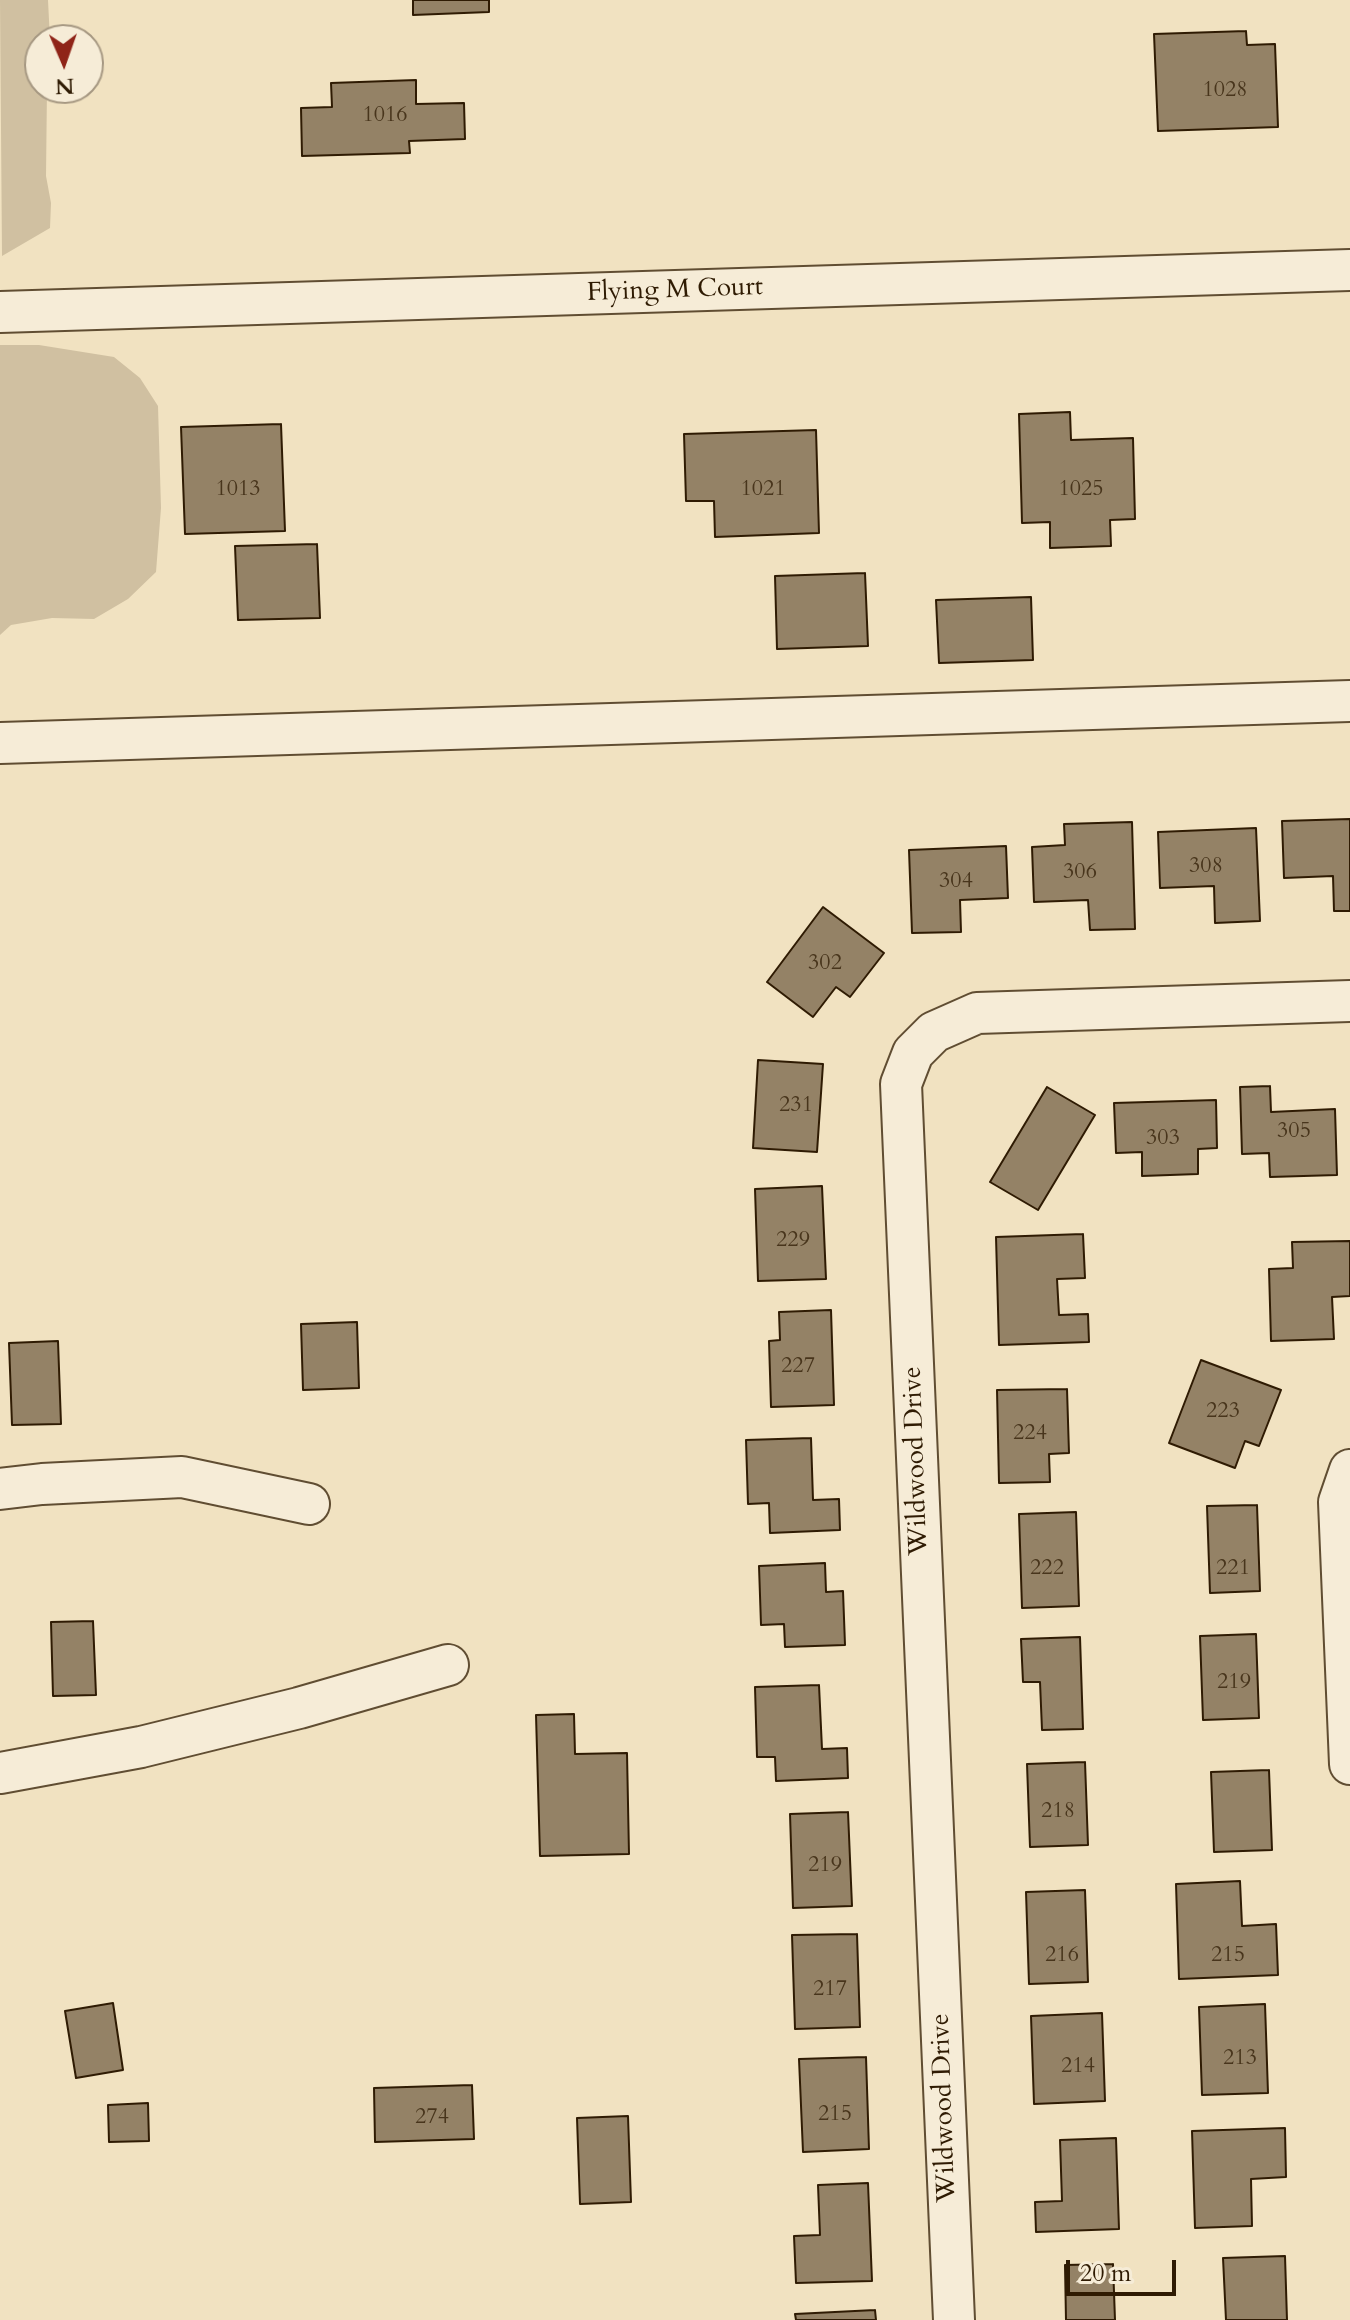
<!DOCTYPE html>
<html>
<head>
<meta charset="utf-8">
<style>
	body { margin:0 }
	#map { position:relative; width:1350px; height:2320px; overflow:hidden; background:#f1e2c1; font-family:Cardo,serif }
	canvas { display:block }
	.north { position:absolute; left:24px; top:24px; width:80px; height:80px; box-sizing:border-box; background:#f6ecd7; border:2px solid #a69882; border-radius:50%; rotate:178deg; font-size:22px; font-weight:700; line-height:32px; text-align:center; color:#2f1b03 }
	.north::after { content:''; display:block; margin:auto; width:28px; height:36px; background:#8f2418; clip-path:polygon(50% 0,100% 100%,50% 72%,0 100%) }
	.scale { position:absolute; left:1066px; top:2260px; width:110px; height:36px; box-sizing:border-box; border:4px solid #2f1b03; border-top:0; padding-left:10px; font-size:24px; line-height:28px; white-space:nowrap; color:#2f1b03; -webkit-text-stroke:6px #f6ecd7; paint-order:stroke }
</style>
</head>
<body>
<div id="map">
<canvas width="1350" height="2320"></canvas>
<div class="north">N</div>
<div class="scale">20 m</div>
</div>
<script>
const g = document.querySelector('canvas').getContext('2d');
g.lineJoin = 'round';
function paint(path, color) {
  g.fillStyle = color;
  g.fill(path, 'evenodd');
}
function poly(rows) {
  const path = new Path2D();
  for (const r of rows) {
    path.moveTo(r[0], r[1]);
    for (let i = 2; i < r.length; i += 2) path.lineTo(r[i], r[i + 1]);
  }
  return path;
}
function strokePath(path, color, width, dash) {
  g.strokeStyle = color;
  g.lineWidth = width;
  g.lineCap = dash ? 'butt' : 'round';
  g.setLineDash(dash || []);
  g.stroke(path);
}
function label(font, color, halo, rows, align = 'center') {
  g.font = font + ' Cardo,serif';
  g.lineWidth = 8;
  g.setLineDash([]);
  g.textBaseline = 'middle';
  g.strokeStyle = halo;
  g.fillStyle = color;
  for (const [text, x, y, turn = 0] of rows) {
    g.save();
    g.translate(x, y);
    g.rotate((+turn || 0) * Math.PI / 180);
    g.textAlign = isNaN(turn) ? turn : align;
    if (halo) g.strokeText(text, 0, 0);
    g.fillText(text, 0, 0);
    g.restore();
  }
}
const green = poly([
	[0,0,48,0,50,40,40,40,40,88,47,88,46,176,51,203,50,228,2,256],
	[0,345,39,345,114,357,140,378,158,406,161,508,156,572,128,599,94,619,52,618,11,625,0,635]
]);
const building = poly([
	[413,0,489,0,489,12,413,15,413,0],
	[1246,31,1247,45,1275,44,1278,127,1158,131,1154,34,1246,31],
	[416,80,416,104,464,103,465,139,409,141,410,153,302,156,301,108,332,107,331,83,416,80],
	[1070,412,1071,440,1133,438,1135,519,1110,520,1111,546,1050,548,1050,522,1022,523,1019,414,1070,412],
	[281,424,285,531,185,534,181,427,281,424],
	[816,430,819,533,715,537,714,501,686,501,684,434,816,430],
	[317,544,320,618,238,620,235,546,317,544],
	[865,573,868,646,777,649,775,576,865,573],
	[1031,597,1033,660,939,663,936,600,1031,597],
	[1350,819,1350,911,1334,911,1333,876,1284,878,1282,821,1350,819],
	[1132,822,1135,929,1090,930,1088,900,1034,902,1032,847,1065,845,1064,824,1132,822],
	[1256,828,1260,921,1215,923,1214,886,1160,888,1158,832,1256,828],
	[1006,846,1008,898,960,900,961,932,912,933,909,850,1006,846],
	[823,907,884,953,850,997,836,987,813,1017,767,982,823,907],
	[758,1060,823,1064,817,1152,753,1148,758,1060],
	[1270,1086,1271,1112,1335,1109,1337,1175,1270,1177,1269,1153,1242,1154,1240,1087,1270,1086],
	[1047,1087,1095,1115,1038,1210,990,1182,1047,1087],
	[1216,1100,1217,1148,1198,1149,1198,1174,1142,1176,1142,1152,1116,1153,1114,1103,1216,1100],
	[822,1186,826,1279,758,1281,755,1189,822,1186],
	[1083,1234,1085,1278,1057,1279,1059,1315,1088,1314,1089,1342,999,1345,996,1237,1083,1234],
	[1350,1241,1350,1296,1332,1297,1334,1339,1271,1341,1269,1269,1293,1268,1292,1242,1350,1241],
	[831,1310,834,1405,771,1407,769,1341,780,1340,779,1312,831,1310],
	[357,1322,359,1388,303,1390,301,1324,357,1322],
	[58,1341,61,1424,12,1425,9,1343,58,1341],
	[1201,1360,1281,1390,1259,1446,1245,1441,1235,1468,1169,1443,1201,1360],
	[1067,1389,1069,1453,1049,1454,1050,1482,999,1483,997,1390,1067,1389],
	[811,1438,813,1500,839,1499,840,1530,770,1533,769,1503,748,1504,746,1440,811,1438],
	[1257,1505,1260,1591,1210,1593,1207,1506,1257,1505],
	[1076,1512,1079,1606,1022,1608,1019,1514,1076,1512],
	[825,1563,826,1592,843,1591,845,1645,785,1647,784,1624,761,1625,759,1566,825,1563],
	[93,1621,96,1695,53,1696,51,1622,93,1621],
	[1256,1634,1259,1718,1203,1720,1200,1636,1256,1634],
	[1080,1637,1083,1729,1042,1730,1040,1682,1023,1682,1021,1639,1080,1637],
	[819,1685,822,1749,847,1748,848,1778,776,1781,775,1757,757,1757,755,1687,819,1685],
	[574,1714,575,1754,627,1753,629,1854,540,1856,536,1715,574,1714],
	[1085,1762,1088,1845,1030,1847,1027,1764,1085,1762],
	[1269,1770,1272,1850,1214,1852,1211,1772,1269,1770],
	[848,1812,852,1906,793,1908,790,1814,848,1812],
	[1240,1881,1242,1926,1276,1924,1278,1975,1179,1979,1176,1884,1240,1881],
	[1085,1890,1088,1982,1029,1984,1026,1892,1085,1890],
	[857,1934,860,2027,795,2029,792,1935,857,1934],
	[113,2003,123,2070,76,2078,65,2011,113,2003],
	[1265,2004,1268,2093,1202,2095,1199,2007,1265,2004],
	[1102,2013,1105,2101,1034,2104,1031,2016,1102,2013],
	[866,2057,869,2149,803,2152,799,2059,866,2057],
	[472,2085,474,2139,375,2142,374,2088,472,2085],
	[148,2103,149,2141,109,2142,108,2105,148,2103],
	[628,2116,631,2202,580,2204,577,2118,628,2116],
	[1285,2128,1286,2177,1251,2179,1252,2226,1195,2228,1192,2131,1285,2128],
	[1116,2138,1119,2229,1036,2232,1035,2202,1062,2201,1060,2140,1116,2138],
	[868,2183,872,2281,796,2283,794,2236,820,2235,818,2185,868,2183],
	[1285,2256,1287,2320,1226,2320,1223,2258,1285,2256],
	[1113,2264,1115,2320,1066,2320,1065,2265,1113,2264],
	[875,2310,876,2320,796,2320,795,2314,875,2310]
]);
const minor = poly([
	[0,312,1350,270],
	[0,743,1350,701],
	[1350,1470,1339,1502,1350,1764],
	[0,1489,42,1484,182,1477,309,1504],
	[0,1773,141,1747,299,1708,448,1665],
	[954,2320,901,1084,913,1053,934,1032,977,1013,1350,1001]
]);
const numberNames = [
	["1028",1225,91],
	["1016",385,116],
	["1013",238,490],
	["1021",763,490],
	["1025",1081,490],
	["308",1206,867],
	["306",1080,873],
	["304",956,882],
	["302",825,964],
	["231",796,1106],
	["305",1294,1132],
	["303",1163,1139],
	["229",793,1241],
	["227",798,1367],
	["223",1223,1412],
	["224",1030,1434],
	["222",1047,1569],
	["221",1233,1569],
	["219",1234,1683],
	["218",1058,1812],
	["219",825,1866],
	["216",1062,1956],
	["215",1228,1956],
	["217",830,1990],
	["213",1240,2059],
	["214",1078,2067],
	["215",835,2115],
	["274",432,2118]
];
const streetNames = [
	["Flying M Court",675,291,-2],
	["Wildwood Drive",917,1461,-92],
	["Wildwood Drive",945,2108,-92]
];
paint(green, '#d0c0a1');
paint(building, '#948266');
strokePath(building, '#2f1b03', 2);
strokePath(minor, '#604d32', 44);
strokePath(minor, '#f6ecd7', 40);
label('22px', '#48351c', null, numberNames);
label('26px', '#2f1b03', '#f6ecd7', streetNames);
</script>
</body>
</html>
